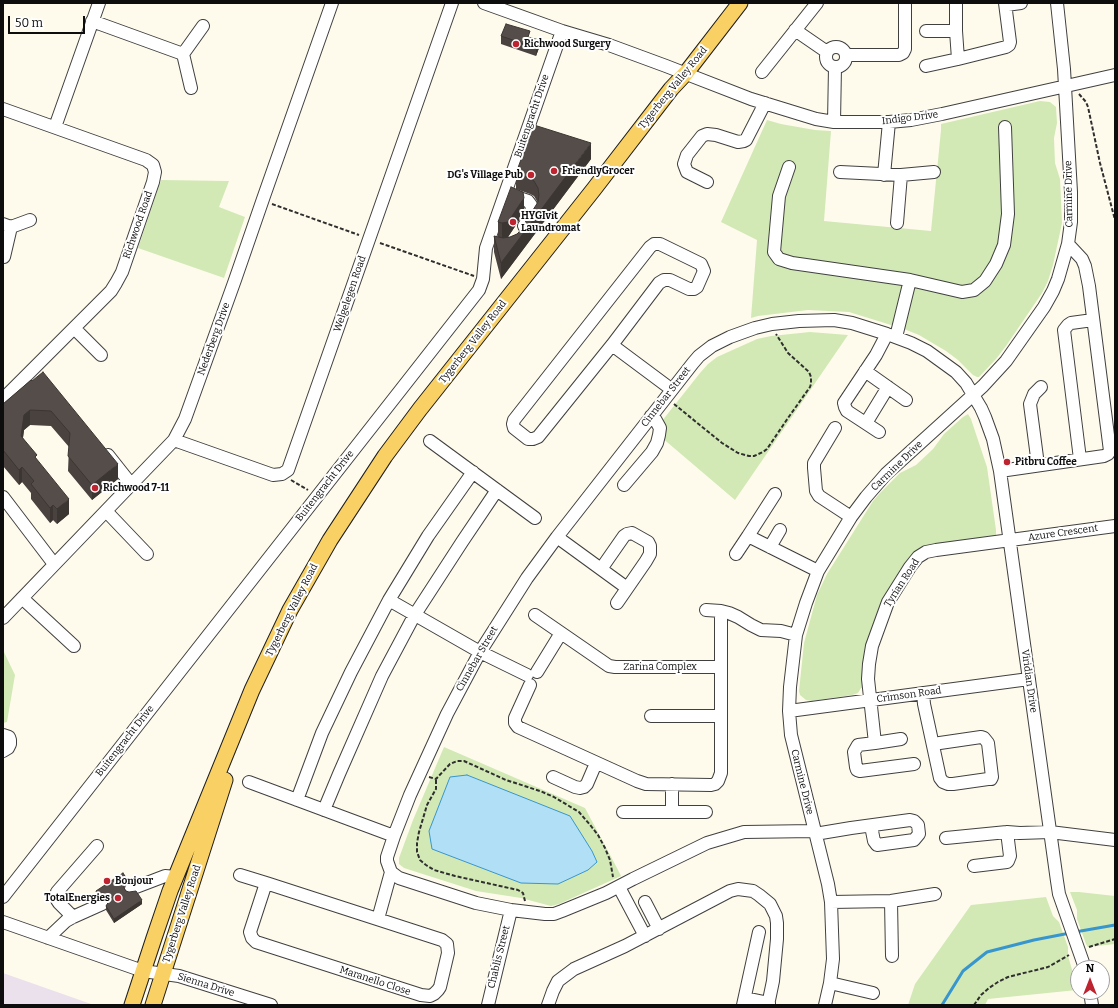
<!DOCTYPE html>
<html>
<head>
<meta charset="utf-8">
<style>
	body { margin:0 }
	#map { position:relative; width:1118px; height:1008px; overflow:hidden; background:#fffbec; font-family:Bitter,serif }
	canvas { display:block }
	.frame { position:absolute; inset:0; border:4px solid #0d0d0d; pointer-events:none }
	.north { position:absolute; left:1070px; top:960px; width:40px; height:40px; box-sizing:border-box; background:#fff; border:1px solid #9e9e9e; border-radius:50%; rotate:0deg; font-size:11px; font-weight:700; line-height:16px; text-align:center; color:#0d0d0d }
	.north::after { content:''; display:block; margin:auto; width:14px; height:18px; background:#bd2430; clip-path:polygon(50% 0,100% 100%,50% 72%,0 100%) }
	.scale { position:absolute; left:8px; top:16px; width:77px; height:18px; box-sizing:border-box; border:2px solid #0d0d0d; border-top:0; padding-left:5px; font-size:12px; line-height:14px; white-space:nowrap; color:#0d0d0d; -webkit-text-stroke:3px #fff; paint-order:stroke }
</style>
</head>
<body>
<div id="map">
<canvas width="1118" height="1008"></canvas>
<div class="frame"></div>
<div class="north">N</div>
<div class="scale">50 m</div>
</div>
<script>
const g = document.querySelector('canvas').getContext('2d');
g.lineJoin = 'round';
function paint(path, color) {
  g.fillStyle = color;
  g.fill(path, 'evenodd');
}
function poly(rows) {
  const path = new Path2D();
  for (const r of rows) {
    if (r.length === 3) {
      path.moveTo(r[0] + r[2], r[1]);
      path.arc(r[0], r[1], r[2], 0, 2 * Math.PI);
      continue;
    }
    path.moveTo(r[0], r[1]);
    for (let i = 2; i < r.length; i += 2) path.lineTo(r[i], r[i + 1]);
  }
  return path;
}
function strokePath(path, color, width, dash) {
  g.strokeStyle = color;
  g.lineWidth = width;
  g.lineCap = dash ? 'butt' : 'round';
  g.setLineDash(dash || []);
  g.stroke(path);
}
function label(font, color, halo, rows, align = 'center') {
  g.font = font + ' Bitter,serif';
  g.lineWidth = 4;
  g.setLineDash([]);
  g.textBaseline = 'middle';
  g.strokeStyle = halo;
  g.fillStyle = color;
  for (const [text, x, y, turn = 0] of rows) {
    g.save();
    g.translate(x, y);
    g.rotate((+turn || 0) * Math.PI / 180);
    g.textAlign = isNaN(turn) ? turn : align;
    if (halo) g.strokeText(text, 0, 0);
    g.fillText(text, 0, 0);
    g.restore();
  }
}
const industrial = poly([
	[3,973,94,1005,3,1005]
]);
const green = poly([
	[1040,101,1050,102,1056,107,1057,123,1054,138,1055,163,1060,179,1062,223,1053,265,1048,281,1042,293,1006,346,996,359,979,377,977,377,973,375,958,360,946,351,919,335,904,329,849,312,808,310,758,316,751,318,757,240,721,222,767,120,781,124,815,130,831,131,824,221,931,231,941,130,941,124],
	[161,180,229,181,219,207,245,217,224,278,138,248],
	[810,332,848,335,735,500,654,431,700,373,708,364,717,357,757,339,771,336],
	[968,414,971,419,987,467,996,530,996,537,926,548,885,600,864,688,861,688,858,693,852,695,812,701,806,700,800,695,799,691,804,643,817,595,827,574,873,501,880,493,900,473,916,465,933,449,944,434,963,417],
	[3,650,15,675,7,722,3,723],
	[444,747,585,808,617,868,621,876,559,904,551,906,521,898,476,891,404,868,399,864,399,858,413,820],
	[1070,892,1079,892,1115,896,1115,944,1088,947,1086,944,1077,919,1077,910],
	[1046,897,1053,916,1059,922,1068,947,1068,956,1073,973,1077,990,988,999,985,1005,908,1005,915,984,971,905]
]);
const water = poly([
	[467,775,570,816,592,851,597,862,588,870,558,884,521,883,432,849,429,831,450,777,467,775]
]);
const stream = poly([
	[1075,932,1115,925],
	[942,1005,963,971,987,952,1034,940,1070,933]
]);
const path = poly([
	[1079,94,1086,102,1088,107,1100,163,1115,220],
	[272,204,359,235],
	[380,243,474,276],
	[674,404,722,443,738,453,749,456,754,456,763,452,767,449,788,418,810,387,811,384,811,377,809,372,788,353,776,334],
	[291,480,308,490],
	[429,777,436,779,450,764,457,761,464,761,506,780,540,791,554,797,579,812,591,826,598,835,605,848,610,860,613,877],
	[436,780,436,789,427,805,419,832,417,843,417,852,420,860,426,865,434,870,455,876,518,890,523,893,525,901],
	[1089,947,1115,939],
	[974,1005,981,995,989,988,998,982,1008,977,1048,967,1069,955]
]);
const minor = poly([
	[484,3,562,31,609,45,666,66,751,99,816,119,834,122,889,122,911,120,942,114,1115,75],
	[956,3,956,31,958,59,1006,47,1009,45,1010,42,1005,3],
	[1006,5,1021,3],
	[92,21,183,54],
	[795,30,827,52],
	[926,31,956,31],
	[836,57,10],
	[846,55,899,55,903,53,905,49,905,3],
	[926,66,958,59],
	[762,72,817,3],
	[191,88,183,54,203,26],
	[3,109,146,160,153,165,155,172,153,182,122,272,116,283,111,291,3,399],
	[834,122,835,67],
	[55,127,99,3],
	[789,167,779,196,774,252,779,259,792,263,910,280,896,337],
	[840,172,901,175,934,172],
	[884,175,889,122],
	[707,182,687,172,684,164,687,155,702,136,707,134,716,135,738,142,744,141,746,140,765,103],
	[510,195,528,201,531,205,532,210,531,216,524,226],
	[897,223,901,175],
	[3,224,11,227,30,220],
	[654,244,660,244,701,264,704,271,697,287,694,289,689,289,670,280,664,280,659,283,612,345,538,437,533,439,528,439,514,428,513,424,514,420,650,247,654,244],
	[4,257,11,227],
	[910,280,962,292,974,290,985,281,996,264,1004,245,1008,214,1005,127],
	[74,328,101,355],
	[612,345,671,389],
	[865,371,906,400],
	[866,423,888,387],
	[835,428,814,463,814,468,816,491,819,496,851,517],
	[879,432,847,411,845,407,844,403,876,355,887,334],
	[174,440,273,475,282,474,288,470,452,3],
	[430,441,535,518],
	[108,455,131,484],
	[1080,459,1064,330,1068,325,1071,323,1093,320],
	[1038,465,1030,404,1034,394,1041,387],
	[1000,471,1104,456,1108,454,1110,451,1089,286,1085,266,1082,259,1068,244],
	[624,485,652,452,657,443,659,435,660,428,655,419,651,416],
	[775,494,748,536,818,571],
	[3,497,54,564],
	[106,511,147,554],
	[557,537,627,588],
	[770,547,780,530],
	[736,554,748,536],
	[601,569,624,536,627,534,632,533,648,542,650,546,650,554,646,561,617,603],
	[22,598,74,646],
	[389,600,480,652,527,675],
	[706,610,721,611,729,613,738,617,751,625,761,630,781,631,796,635],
	[535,615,609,666,615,667,721,667],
	[3,618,174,440,185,419,235,280,263,199,332,3],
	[537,672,561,633],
	[530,685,515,718,515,723,518,727,637,781,646,784,711,785,715,784,718,781,721,773,721,611],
	[923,693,924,704,940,778,943,782,948,784,953,784,988,779,991,779,992,777,988,743,984,738,981,737,933,744],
	[789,711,1029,679],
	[651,716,721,716],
	[3,735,9,737,10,740,10,744,8,748,3,751],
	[875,743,901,739],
	[914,764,860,771,857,770,856,767,854,752,858,745,875,743,868,679,869,664,872,646,888,602,910,567,918,557,926,552,936,550,1115,526],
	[553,777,575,787,580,788,584,787,587,784,596,763],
	[249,782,394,836],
	[672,784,672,812],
	[297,800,322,733,351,672,389,600,428,536,473,472],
	[324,810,339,774,382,676,414,616,462,542,497,490],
	[623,812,706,812],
	[814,831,744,832,707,843,633,879,606,893,562,911,554,914,545,914,511,910,476,903,399,878,391,872,387,861,387,857,394,836,410,795,447,714,480,652,527,578,557,537,693,363,699,356,712,346,730,337,755,328,772,324,799,321,834,320,852,323,887,334,911,343,927,351,956,372,966,383,981,408,985,417,993,439,1000,471,1057,881,1059,894,1085,968],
	[815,834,851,828,910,820,914,821,918,825,919,834,914,840,877,845,874,841,871,826],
	[946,838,1007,832,1020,833,1050,832,1115,840],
	[974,866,1007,862,1008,861,1010,856,1007,832],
	[240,875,266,883],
	[266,883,442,940,447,944,448,953,440,987,438,990,434,994,430,996,421,995,256,942,252,938,250,932,266,883],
	[619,887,645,936],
	[131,889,165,876,176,877],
	[3,897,479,290,483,279,486,248,562,31],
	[891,901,892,956],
	[645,902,659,929],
	[831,902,891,901,935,894],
	[73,917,59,903,57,900,57,892,97,846],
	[378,919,391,872],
	[3,922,143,971,179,976,271,1005],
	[48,938,66,921,73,917,102,904],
	[830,983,873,993],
	[1090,992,1092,1005],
	[745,998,769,1003],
	[488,1005,511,910],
	[548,1005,553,991,558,981,574,969,625,946,730,891,738,889,753,891,759,895,770,904,776,916,777,923,777,939,773,981,768,1005],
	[743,1005,759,932],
	[825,1005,830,983,833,959,831,902,828,884,791,735,789,711,790,687,796,635,806,603,818,571,851,517,866,497,886,474,983,386,1006,361,1044,307,1053,291,1058,279,1068,244,1071,222,1071,192,1064,69,1057,3]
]);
const major = poly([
	[132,1005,154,938,170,891,252,690,290,610,330,540,385,456,420,409,594,189,671,89,686,73,740,3],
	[153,1005,225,780]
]);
const wall = poly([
	[501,36,530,37,539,48,536,56,501,44],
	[591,159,501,279,494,252,494,236,498,237,498,222,524,213,508,237,510,237,517,234,519,232,538,203,534,196,530,194,516,189,516,173],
	[31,380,118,479,92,500,68,471,69,447,51,426,30,425,24,430,23,438,37,460,69,514,57,524,53,520,50,523,31,499,31,493,22,482,19,485,3,466,3,404],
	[127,883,124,887,124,888,126,891,142,904,114,923,106,910,106,906,109,902,109,901,107,898,103,897,97,898,96,895,96,891]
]);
const shadedWall = poly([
	[539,40,539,48,536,56,536,48],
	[591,143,591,159,501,279,501,263],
	[524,198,524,213,508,237,502,238,502,223],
	[30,410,30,425,24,430,21,451,21,436,24,415],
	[118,464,118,479,92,500,92,485],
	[22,467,22,482,19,485,19,470],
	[69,499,69,514,57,524,57,509],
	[53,505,53,520,50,523,50,508],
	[127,879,127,883,124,887,124,884],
	[103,893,103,897,97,898,97,894],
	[142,900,142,904,114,923,114,919]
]);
const building = poly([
	[506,24,530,31,528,37,539,40,536,48,501,36,506,24],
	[534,125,591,143,501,263,494,236,503,238,510,237,517,234,519,232,538,202,539,195,538,188,534,181,530,178,516,173,534,125],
	[511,187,523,192,524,198,508,222,502,223,498,222,511,187],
	[43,372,118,464,92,485,68,456,70,433,51,411,30,410,24,415,21,436,37,455,35,457,69,499,57,509,53,505,50,508,31,484,34,481,22,467,19,470,3,450,3,404,31,380,32,381,43,372],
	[123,873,127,879,124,884,124,888,126,891,129,892,136,891,142,900,114,919,106,906,109,901,109,897,107,894,103,893,97,894,96,891,123,873]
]);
const markers = [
	[516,44,4,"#bd2430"],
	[554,171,4,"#bd2430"],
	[531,175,4,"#bd2430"],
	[513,222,4,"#bd2430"],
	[1007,462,4,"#bd2430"],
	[95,488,4,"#bd2430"],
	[107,881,4,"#bd2430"],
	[118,898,4,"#bd2430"]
];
const poiNames = [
	["Richwood Surgery",524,44],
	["FriendlyGrocer",562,171],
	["DG's Village Pub",523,175,"right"],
	["HYGIvit",521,216],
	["Laundromat",521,228],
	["Pitbru Coffee",1015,462],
	["Richwood 7-11",103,488],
	["Bonjour",115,881],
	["TotalEnergies",110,898,"right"]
];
const streetNames = [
	["Tygerberg Valley Road",673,88,-51],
	["Buitengracht Drive",532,116,-71],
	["Indigo Drive",910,118,-7],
	["Carmine Drive",1069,194,-91],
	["Richwood Road",138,225,-71],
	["Welgelegen Road",350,294,-71],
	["Nederberg Drive",214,339,-70],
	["Tygerberg Valley Road",473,342,-52],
	["Cinnebar Street",666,397,-52],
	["Carmine Drive",897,466,-44],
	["Buitengracht Drive",325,486,-52],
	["Azure Crescent",1063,533,-8],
	["Tyrian Road",902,583,-57],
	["Tygerberg Valley Road",292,610,-63],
	["Cinnebar Street",477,659,-60],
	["Zarina Complex",660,667],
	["Viridian Drive",1029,681,82],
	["Crimson Road",909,695,-8],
	["Buitengracht Drive",125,741,-52],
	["Carmine Drive",802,782,76],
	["Tygerberg Valley Road",182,914,-72],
	["Chablis Street",499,957,-76],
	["Maranello Close",375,981,18],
	["Sienna Drive",206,985,17]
];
paint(industrial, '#eae1ec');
paint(green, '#d2e9b6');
paint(water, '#b1dff6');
strokePath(water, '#3896ce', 1);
strokePath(stream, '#3896ce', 3);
strokePath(minor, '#404040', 14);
strokePath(major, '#1e1e1e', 17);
strokePath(path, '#2f2f2f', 2, [4, 2]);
strokePath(minor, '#fff', 12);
strokePath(major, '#f9d063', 15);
paint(wall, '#49423f');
paint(shadedWall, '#3c3633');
paint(building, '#554d49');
strokePath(building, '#3c3633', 1);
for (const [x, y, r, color] of markers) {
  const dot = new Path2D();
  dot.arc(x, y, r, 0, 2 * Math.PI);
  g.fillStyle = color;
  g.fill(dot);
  strokePath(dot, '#fff', 1.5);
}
label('bold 10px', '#0d0d0d', '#fff', poiNames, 'left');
label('10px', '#0d0d0d', '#fff', streetNames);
</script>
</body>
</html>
